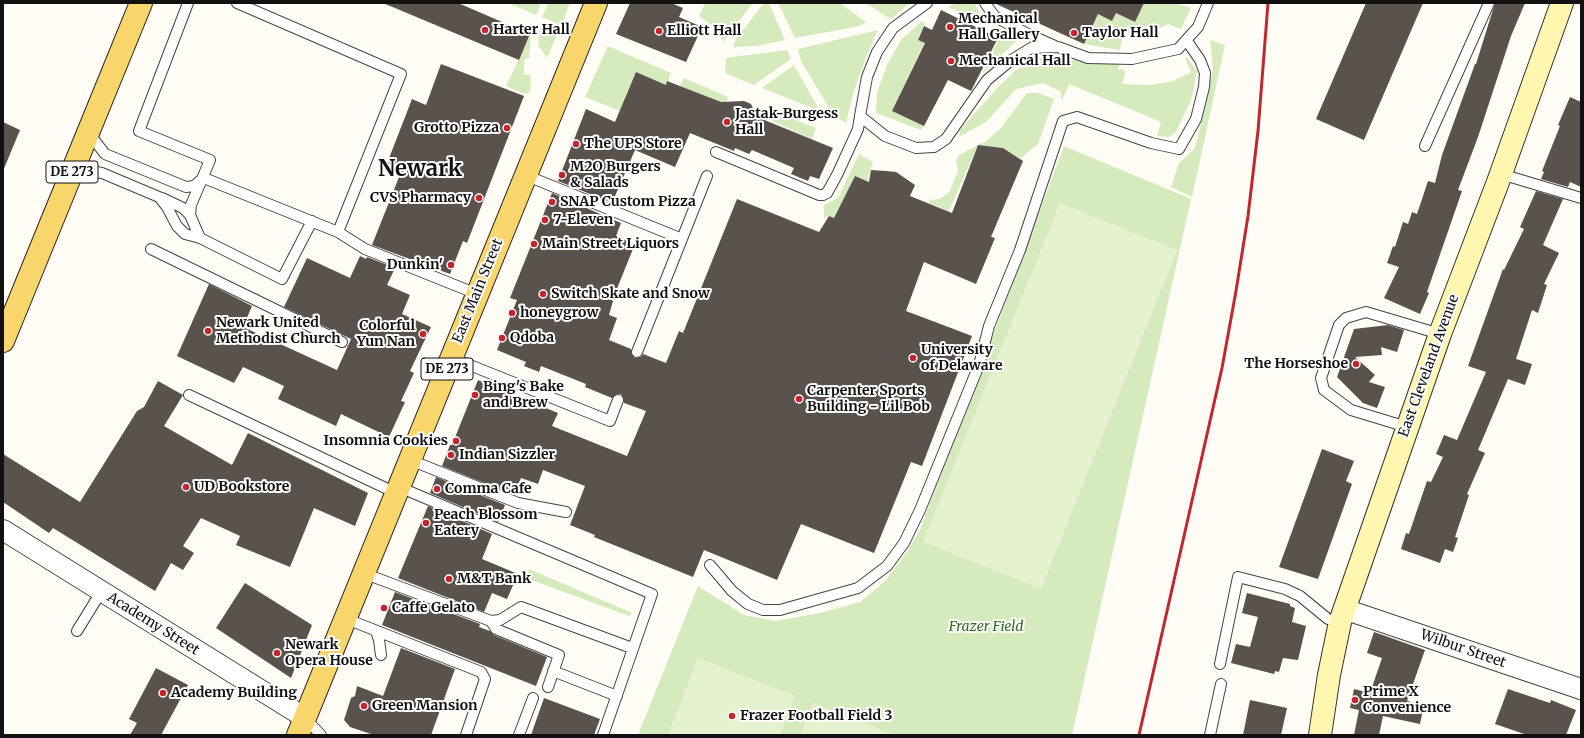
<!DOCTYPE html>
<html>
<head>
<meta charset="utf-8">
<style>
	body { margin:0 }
	#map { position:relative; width:1584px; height:738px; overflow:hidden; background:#fffdf5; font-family:Merriweather,serif }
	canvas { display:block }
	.frame { position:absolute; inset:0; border:4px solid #111; pointer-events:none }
</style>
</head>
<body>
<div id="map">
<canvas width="1584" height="738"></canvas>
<div class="frame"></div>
</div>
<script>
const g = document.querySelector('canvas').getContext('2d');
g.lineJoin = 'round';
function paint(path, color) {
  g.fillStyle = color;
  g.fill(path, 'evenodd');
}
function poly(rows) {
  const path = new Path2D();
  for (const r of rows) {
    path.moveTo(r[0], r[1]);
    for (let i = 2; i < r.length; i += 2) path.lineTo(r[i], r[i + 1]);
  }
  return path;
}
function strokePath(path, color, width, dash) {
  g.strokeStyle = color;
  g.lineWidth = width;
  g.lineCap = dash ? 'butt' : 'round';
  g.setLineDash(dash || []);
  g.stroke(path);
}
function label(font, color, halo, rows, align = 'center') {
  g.font = font + ' Merriweather,serif';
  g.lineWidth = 4;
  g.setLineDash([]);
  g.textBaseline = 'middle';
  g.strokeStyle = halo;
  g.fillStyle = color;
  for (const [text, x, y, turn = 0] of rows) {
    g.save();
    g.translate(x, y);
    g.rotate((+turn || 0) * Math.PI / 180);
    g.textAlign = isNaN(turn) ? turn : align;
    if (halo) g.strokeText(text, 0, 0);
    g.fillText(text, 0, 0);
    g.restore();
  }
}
const green = poly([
	[508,3,541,3,536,15],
	[546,3,570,3,561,25,542,17,548,4],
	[705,3,753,3,723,42,714,27,699,16],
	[764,3,769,3,785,40,756,46,733,47,736,39],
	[778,3,840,3,866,22,860,26,795,38],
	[865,3,910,3,891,19],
	[957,3,975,3,983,22,948,7],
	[1144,3,1175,3,1191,8,1181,29,1168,24,1158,29,1142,33,1123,33,1120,50,1084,44,1098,14,1112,21,1116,13,1135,22],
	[922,21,925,23,918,38,925,41,892,111,924,126,921,130,876,113,877,93,887,65,901,40],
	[540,28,556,37,547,58,538,45],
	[878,30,867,55,854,91,846,123,833,115,801,61,798,49],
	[1003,30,1015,37,1016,41,982,74],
	[531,33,529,58,524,59,524,75,530,75,531,88,528,94,523,93,506,86],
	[1210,40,1225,45,1192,197,1171,187,1179,163,1195,148,1205,108,1213,68],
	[608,46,671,73,666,85,636,72,625,97,635,101,620,111,585,97],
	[787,50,791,59,754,85,725,73,726,58],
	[1187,57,1197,71,1191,101,1175,133,1169,137,1157,136,1161,122,1069,84,1062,100,1060,91,1043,83,1016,89,986,122,959,137,960,130,999,86,1014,72,1029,62,1043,58,1060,58,1094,63,1119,63,1118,70,1123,69,1126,72,1122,84,1152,85,1173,81,1191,72,1185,58],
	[794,65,820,111,762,88],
	[684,78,728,97,725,104,680,86],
	[1027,93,1038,93,1054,99,1038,144,1021,158,1017,157,1003,148,978,145,949,211,929,203,930,200,940,199,950,191,958,171,956,160,959,155,978,145,985,142,1000,129],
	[776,112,816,128,812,139,772,121],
	[1064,146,1191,199,1072,735,638,735,698,586,744,615,776,621,820,613,860,602,885,581,907,552,920,530],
	[859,154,873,162,867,181,855,176,834,218,829,216,824,218,824,205,838,198],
	[529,569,630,612,632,613,629,616,526,578]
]);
const pitch = poly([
	[1060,203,1177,250,1041,589,923,542],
	[698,658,795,696,780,735,668,735],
	[813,703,896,735,800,735]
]);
const building = poly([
	[383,3,458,3,530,34,519,60],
	[630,3,671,3,683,8,679,17,702,27,686,62,616,34],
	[994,3,1144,3,1135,22,1116,13,1112,21,1098,14,1084,44],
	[1366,3,1423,3,1364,140,1316,119],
	[1495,3,1525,3,1511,36,1478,137,1458,190,1462,191,1427,292,1429,293,1420,314,1384,298,1399,267,1387,263,1393,246,1395,247,1403,222,1408,224,1412,212,1417,214,1428,181,1435,183,1442,155,1475,64,1476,64],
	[941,10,998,38,971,91,948,80,924,126,892,111,925,43,918,40,924,26,932,30],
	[441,64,524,96,467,243,463,241,450,274,372,245,401,172,386,166,412,99,426,105],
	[636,72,666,85,667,81,721,102,744,101,751,104,757,117,833,148,819,179,810,176,808,181,791,174,794,168,752,150,749,154,735,148,734,151,690,133,675,167,635,150,612,203,558,181,586,109,615,122],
	[1570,97,1581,102,1581,187,1570,182,1568,187,1541,179,1544,172,1542,171,1560,126,1558,125],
	[3,122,20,130,3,171],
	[978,145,1003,148,1023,161,991,237,995,238,976,284,924,262,906,311,972,336,922,466,911,462,874,553,801,524,777,580,704,550,693,577,594,537,595,535,570,525,585,486,543,470,538,484,521,478,514,495,442,466,450,445,452,445,478,380,558,413,552,426,627,456,646,411,624,403,624,399,621,394,617,394,612,398,585,387,586,384,541,366,539,372,524,366,526,362,497,350,517,300,510,298,552,193,621,223,616,236,635,244,612,301,613,301,609,315,617,318,609,340,631,349,631,353,635,358,641,357,643,354,666,363,679,331,683,333,737,199,819,232,829,216,834,218,855,176,869,182,871,170,886,171,896,172,915,185,910,196,952,213],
	[1536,191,1563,199,1543,245,1559,253,1544,284,1547,285,1538,313,1532,310,1516,359,1532,364,1525,385,1508,379,1478,450,1485,453,1467,494,1469,495,1455,537,1458,538,1453,552,1445,549,1440,563,1401,549,1406,533,1409,534,1427,481,1431,482,1443,457,1436,454,1444,435,1457,440,1486,372,1468,366,1503,269,1504,270,1524,229,1520,227],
	[360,256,366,259,367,257,395,268,387,285,410,295,402,314,431,327,410,371,414,373,401,401,405,402,389,437,341,414,336,426,278,399,284,386,243,367,234,383,177,356,209,284,252,306,243,327,337,370,351,339,284,307,307,258,350,278],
	[1388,325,1404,330,1397,352,1381,347,1382,355,1355,357,1375,375,1369,382,1385,387,1377,408,1363,403,1337,377,1354,329],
	[158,381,183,395,164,426,232,465,248,433,368,493,355,526,314,508,290,567,236,545,240,536,201,518,183,546,194,553,183,570,171,563,155,591,53,528,49,533,3,502,3,454,80,502,137,411,144,407],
	[1322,449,1354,461,1346,481,1352,484,1318,579,1279,567],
	[436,477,505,505,498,522,430,493],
	[428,506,492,534,482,559,518,574,507,599,492,593,484,612,398,578],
	[245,583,312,625,291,678,216,628],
	[395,592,480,624,479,627,490,631,494,635,547,657,536,686,382,625],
	[1247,593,1290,604,1290,606,1295,608,1292,622,1306,626,1298,660,1283,658,1279,672,1275,671,1274,674,1231,663,1236,644,1250,647,1258,617,1242,613],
	[1374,632,1425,650,1407,701,1424,705,1420,724,1383,716,1379,735,1354,735,1359,710,1350,708,1354,689,1370,693,1382,658,1367,653],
	[401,648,455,669,431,735,374,735,350,727,344,720,351,698,355,696,357,686,383,696],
	[156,668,188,685,161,735,130,735,137,723,129,719],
	[1508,689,1550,703,1551,700,1576,710,1566,735,1527,735,1495,724],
	[544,698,600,719,594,735,531,735],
	[1250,700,1287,708,1281,735,1243,735]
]);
const lane = poly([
	[188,3,139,131,210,160,191,205,190,215],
	[237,3,401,74,338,232],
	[927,3,893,28,877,52,867,77,860,116,885,136,916,148,934,147,946,139,987,80,1010,61,1031,48,1058,47,1088,58,1132,59,1178,49,1198,27,1208,3],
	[985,3,995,17,1028,34,1055,46],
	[88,132,105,154,186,187,194,186,202,179],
	[1425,146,1489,3],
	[716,152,819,195,823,195,827,193,837,175,858,129,860,116],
	[72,171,83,170,102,173,159,197,167,207,177,226,185,234,200,238,282,279,312,221],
	[1501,174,1581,198],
	[525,175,682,239],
	[204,178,338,232,365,249,477,294],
	[162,198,183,208,190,215,200,238],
	[151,249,342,342],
	[637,352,707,176],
	[452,358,610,421,618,400],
	[189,395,396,493],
	[1407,427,1351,410,1324,390,1321,378,1339,325,1346,318,1366,312,1440,334],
	[410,460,518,503,566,512],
	[399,487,652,594,603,735],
	[710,565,732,591,748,604,763,610,780,610,858,588,887,566,904,543,920,510,979,365,989,326,1020,250,1063,121,1077,117,1151,143,1179,149,1196,119,1204,87,1205,73,1200,60,1187,41],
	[363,573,491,621,500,620,521,607,632,648],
	[344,618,481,672,485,679,466,735],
	[491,621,496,629,559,655,548,687],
	[77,631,101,592],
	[376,631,379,640,381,655],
	[1220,664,1238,577,1285,589,1300,596,1328,619,1340,622],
	[553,671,617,696],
	[304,717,321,735],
	[519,735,533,698],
	[1210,735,1221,684]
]);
const street = poly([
	[3,530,304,717],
	[1344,609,1581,689]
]);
const secondary = poly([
	[1320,735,1329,675,1340,622,1440,334,1498,182,1562,3]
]);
const primary = poly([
	[3,341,141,3],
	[298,735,596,3]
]);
const rail = poly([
	[1139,735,1222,368,1236,291,1248,216,1258,131,1268,3]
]);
const markers = [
	[950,27,4,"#c4262e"],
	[485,30,4,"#c4262e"],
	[659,31,4,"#c4262e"],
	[1074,33,4,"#c4262e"],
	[951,61,4,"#c4262e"],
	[727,122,4,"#c4262e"],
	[507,128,4,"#c4262e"],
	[576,144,4,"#c4262e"],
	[562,175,4,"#c4262e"],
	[479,198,4,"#c4262e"],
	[552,202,4,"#c4262e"],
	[545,220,4,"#c4262e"],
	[534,244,4,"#c4262e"],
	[451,265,4,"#c4262e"],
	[543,294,4,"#c4262e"],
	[512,313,4,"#c4262e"],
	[208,331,4,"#c4262e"],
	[423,334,4,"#c4262e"],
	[502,338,4,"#c4262e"],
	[913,358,4,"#c4262e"],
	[1356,364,4,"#c4262e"],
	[475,395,4,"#c4262e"],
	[799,399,4,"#c4262e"],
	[456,441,4,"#c4262e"],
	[451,455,4,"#c4262e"],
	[186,487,4,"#c4262e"],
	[437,489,4,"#c4262e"],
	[426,523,4,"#c4262e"],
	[449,579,4,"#c4262e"],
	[384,608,4,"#c4262e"],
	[277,653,4,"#c4262e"],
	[163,693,4,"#c4262e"],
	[1355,700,4,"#c4262e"],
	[364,706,4,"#c4262e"],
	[732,716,4,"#c4262e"]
];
const shields = [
	[72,172,52],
	[447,369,52]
];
const shieldNames = [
	["DE 273",72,172],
	["DE 273",447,369]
];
const poiNames = [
	["Mechanical",958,19],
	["Hall Gallery",958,35],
	["Harter Hall",493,30],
	["Elliott Hall",667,31],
	["Taylor Hall",1082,33],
	["Mechanical Hall",959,61],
	["Jastak-Burgess",735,114],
	["Hall",735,130],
	["Grotto Pizza",499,128,"right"],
	["The UPS Store",584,144],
	["M2O Burgers",570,167],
	["& Salads",570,183],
	["CVS Pharmacy",471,198,"right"],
	["SNAP Custom Pizza",560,202],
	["7-Eleven",553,220],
	["Main Street Liquors",542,244],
	["Dunkin'",443,265,"right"],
	["Switch Skate and Snow",551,294],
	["honeygrow",520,313],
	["Newark United",216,323],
	["Methodist Church",216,339],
	["Colorful",415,326,"right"],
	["Yun Nan",415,342,"right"],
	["Qdoba",510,338],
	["University",921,350],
	["of Delaware",921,366],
	["The Horseshoe",1348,364,"right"],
	["Bing's Bake",483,387],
	["and Brew",483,403],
	["Carpenter Sports",807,391],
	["Building - Lil Bob",807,407],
	["Insomnia Cookies",448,441,"right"],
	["Indian Sizzler",459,455],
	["UD Bookstore",194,487],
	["Comma Cafe",445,489],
	["Peach Blossom",434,515],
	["Eatery",434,531],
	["M&T Bank",457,579],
	["Caffe Gelato",392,608],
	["Newark",285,645],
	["Opera House",285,661],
	["Prime X",1363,692],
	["Convenience",1363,708],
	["Academy Building",171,693],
	["Green Mansion",372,706],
	["Frazer Football Field 3",740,716]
];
const streetNames = [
	["East Main Street",478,291,-68],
	["East Cleveland Avenue",1429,366,-70],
	["Academy Street",153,624,32],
	["Wilbur Street",1463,649,19]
];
const parkNames = [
	["Frazer Field",986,627]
];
const townNames = [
	["Newark",420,170]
];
paint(green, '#d5ebbd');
paint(pitch, '#e6f2cf');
paint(building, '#5a524d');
strokePath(lane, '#444', 12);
strokePath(street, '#444', 22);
strokePath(secondary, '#333', 24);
strokePath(primary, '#222', 24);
strokePath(lane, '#fff', 10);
strokePath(street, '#fff', 20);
strokePath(secondary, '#fff6b0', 22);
strokePath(primary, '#f9d66b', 22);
strokePath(rail, '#c4262e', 3);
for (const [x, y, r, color] of markers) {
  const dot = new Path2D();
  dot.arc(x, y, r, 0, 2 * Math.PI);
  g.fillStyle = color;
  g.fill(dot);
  strokePath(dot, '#fff', 1.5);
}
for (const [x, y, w] of shields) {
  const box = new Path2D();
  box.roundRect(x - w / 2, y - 11, w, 22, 3);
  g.fillStyle = '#fff';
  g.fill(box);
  strokePath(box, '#111', 1);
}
label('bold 13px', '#111', null, shieldNames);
label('bold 14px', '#111', '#fff', poiNames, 'left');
label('14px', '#111', '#fff', streetNames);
label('italic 14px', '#2f6b1f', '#fff', parkNames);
label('bold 22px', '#111', '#fff', townNames);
</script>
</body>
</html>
